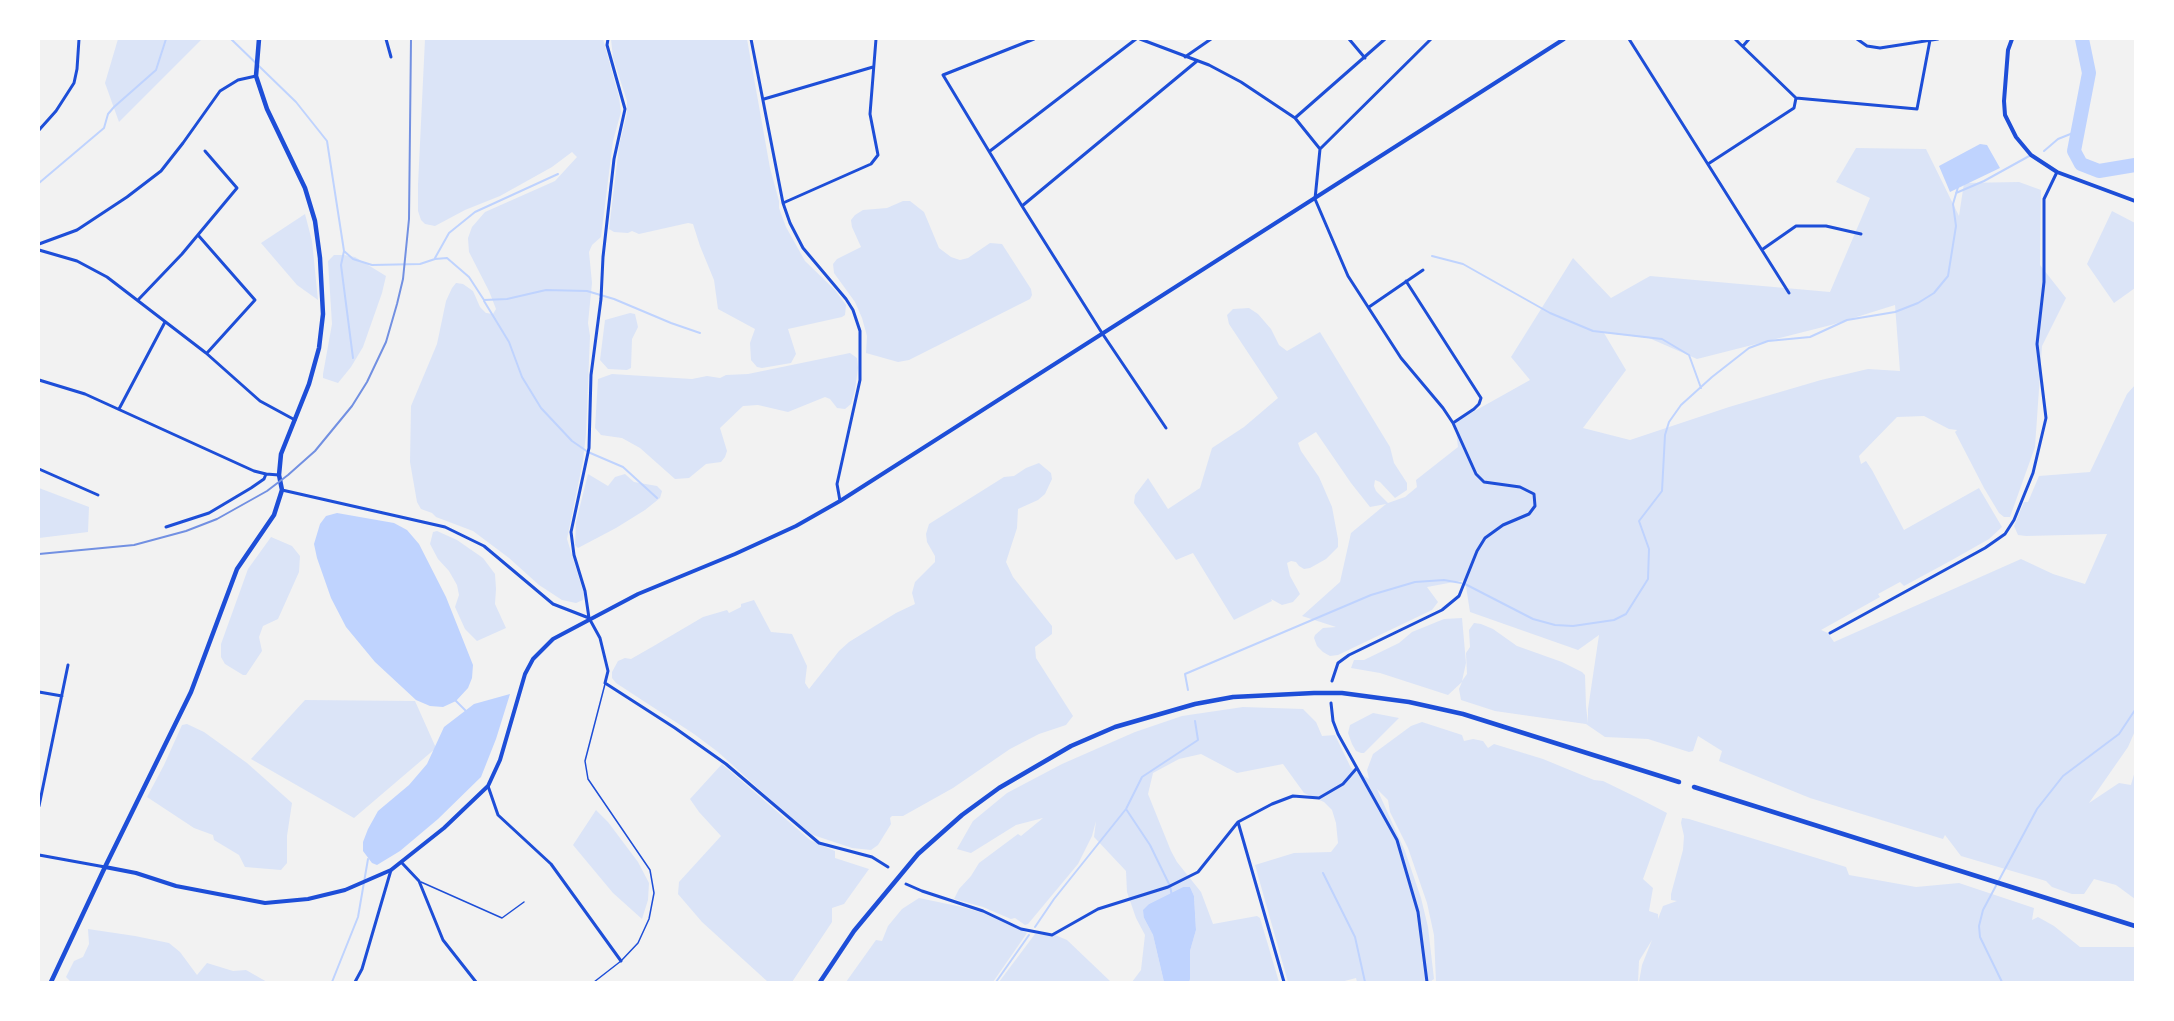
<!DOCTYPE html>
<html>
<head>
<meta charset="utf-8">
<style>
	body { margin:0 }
	#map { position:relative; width:2174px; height:1021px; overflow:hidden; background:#f2f2f2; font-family:"Titillium Web",sans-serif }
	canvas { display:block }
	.frame { position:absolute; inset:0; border:40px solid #fff; pointer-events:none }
</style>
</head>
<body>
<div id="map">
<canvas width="2174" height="1021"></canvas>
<div class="frame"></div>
</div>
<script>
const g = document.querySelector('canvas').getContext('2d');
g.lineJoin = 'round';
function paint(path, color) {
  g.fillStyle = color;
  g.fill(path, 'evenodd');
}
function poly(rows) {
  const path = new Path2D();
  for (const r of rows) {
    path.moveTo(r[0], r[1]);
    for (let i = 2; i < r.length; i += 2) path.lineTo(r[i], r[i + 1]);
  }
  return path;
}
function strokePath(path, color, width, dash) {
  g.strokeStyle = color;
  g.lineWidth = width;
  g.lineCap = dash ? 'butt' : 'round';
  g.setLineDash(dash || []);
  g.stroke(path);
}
const green = poly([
	[118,39,202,39,119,122,105,83],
	[425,39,603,39,619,97,621,112,613,141,601,237,592,245,589,252,592,283,588,323,590,336,586,434,583,461,567,539,584,594,583,600,576,603,562,600,539,585,509,558,473,531,436,517,432,513,421,509,417,502,410,462,411,406,437,344,446,301,452,288,456,283,463,284,473,291,480,307,486,313,493,314,496,309,489,291,469,252,468,238,472,227,485,212,555,181,577,157,572,152,552,167,500,196,465,210,435,226,425,224,421,220,418,211,418,185],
	[611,39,747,39,770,168,779,201,779,208,786,227,805,261,835,290,846,305,845,315,842,317,788,329,796,354,791,363,762,368,757,367,751,360,750,343,755,329,718,309,714,280,700,246,693,224,688,223,639,234,632,231,628,233,614,232,609,229,619,146,627,113,627,101,613,58],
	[1856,148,1926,149,1959,216,1964,183,2019,182,2041,190,2040,265,2066,298,2042,346,2035,447,2010,517,2004,517,1999,513,1984,488,1955,432,1957,430,1949,429,1924,416,1897,417,1859,456,1861,464,1866,461,1872,470,1904,530,1979,488,2002,527,1989,539,1952,560,1904,586,1900,582,1878,594,1880,597,1821,630,1828,633,1834,642,2021,559,2053,574,2085,584,2107,534,2026,536,2018,535,2014,526,2024,502,2028,502,2039,476,2090,472,2127,394,2135,385,2135,731,2128,747,2089,803,2119,783,2131,785,2135,771,2135,899,2116,885,2094,879,2084,894,2072,894,2052,887,2046,881,1961,856,1945,835,1943,839,1810,798,1719,761,1722,751,1698,736,1693,751,1689,752,1648,739,1605,737,1586,724,1495,711,1461,700,1459,689,1462,682,1448,695,1380,673,1351,668,1354,660,1364,660,1399,643,1412,632,1444,619,1462,618,1466,663,1462,681,1467,674,1466,653,1470,647,1469,630,1474,623,1481,624,1493,629,1517,646,1562,662,1582,672,1585,675,1586,706,1588,723,1588,709,1599,635,1578,650,1470,612,1465,580,1427,587,1438,602,1432,610,1338,655,1330,656,1323,652,1317,646,1314,638,1315,635,1323,628,1336,627,1302,616,1340,582,1351,533,1386,504,1370,507,1351,483,1316,432,1298,443,1301,451,1319,477,1332,507,1338,539,1338,547,1326,559,1310,568,1304,569,1299,566,1296,562,1291,561,1287,563,1290,576,1300,594,1293,602,1282,605,1271,599,1272,601,1234,620,1193,553,1176,560,1134,503,1135,495,1148,478,1168,509,1200,488,1212,448,1244,427,1278,398,1229,324,1227,315,1233,309,1249,308,1258,314,1271,329,1279,345,1287,351,1320,332,1390,447,1394,463,1407,483,1407,490,1395,498,1380,482,1375,480,1374,486,1376,491,1388,503,1405,497,1417,487,1416,480,1458,447,1455,422,1530,380,1511,357,1573,258,1611,298,1650,276,1830,292,1870,198,1836,182],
	[1895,305,1900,371,1868,369,1821,380,1729,407,1630,440,1583,428,1626,370,1604,333,1649,338,1697,359,1831,325],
	[903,201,910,201,924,212,939,248,951,257,960,260,968,258,990,243,1002,244,1031,289,1032,295,1030,299,909,360,898,362,866,353,867,336,862,318,855,302,834,273,833,264,837,259,861,247,852,227,851,220,855,215,863,210,887,208],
	[2112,211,2135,223,2135,288,2114,303,2087,264],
	[305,214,312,241,318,300,297,285,261,243],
	[334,255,344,255,355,257,386,276,382,293,363,347,351,367,338,383,323,378,323,374,332,324,328,261],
	[630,313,635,314,638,327,632,339,631,368,627,370,608,369,600,360,605,320],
	[850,353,857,358,858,368,855,390,851,404,845,409,837,408,830,399,825,397,788,412,758,405,743,406,720,428,727,451,725,457,721,462,706,464,689,478,675,479,640,448,622,438,601,435,595,428,598,379,612,374,692,379,707,376,720,378,726,375,748,374],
	[1039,463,1051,473,1052,479,1045,494,1038,500,1018,509,1017,528,1006,562,1013,577,1052,626,1052,634,1035,647,1036,658,1073,716,1066,725,1039,734,1010,749,953,788,903,816,892,816,890,818,891,824,878,845,871,850,852,848,813,835,791,818,718,752,694,734,616,683,612,678,612,672,618,661,625,658,631,659,652,647,703,617,727,610,729,613,741,607,741,604,754,600,771,632,792,634,807,666,805,683,809,689,839,651,849,642,896,613,915,604,912,593,915,582,935,562,935,556,927,542,926,534,929,524,1004,477,1014,476,1026,468],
	[588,474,608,486,615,477,625,474,634,482,657,486,662,491,660,498,645,510,616,528,578,548,575,545,576,522],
	[39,488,89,507,88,532,39,538],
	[437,531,457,540,483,558,495,574,496,589,495,604,506,628,477,641,465,629,455,607,459,595,457,585,449,571,438,559,430,544,433,532],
	[271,537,292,546,300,556,299,572,278,619,263,626,259,637,262,651,246,675,243,675,225,664,221,657,221,644,248,569],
	[305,700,415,701,436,748,354,818,251,759],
	[1243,707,1303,709,1316,722,1322,736,1335,735,1351,768,1369,779,1367,770,1373,754,1411,726,1422,722,1462,735,1464,741,1473,739,1483,741,1488,748,1494,744,1543,759,1594,780,1603,781,1640,799,1667,813,1643,879,1653,888,1649,911,1658,914,1658,919,1663,906,1677,901,1671,900,1671,894,1683,850,1684,836,1681,823,1682,818,1689,819,1846,867,1849,875,1916,887,1959,883,2034,908,2032,920,2038,917,2054,926,2080,947,2135,947,2135,982,1639,982,1642,965,1652,940,1639,961,1638,982,1436,982,1434,935,1427,903,1408,848,1390,812,1388,800,1377,789,1405,851,1421,898,1428,927,1434,979,1430,982,1357,982,1356,978,1341,982,1288,982,1255,865,1294,853,1331,852,1338,843,1336,823,1332,810,1324,802,1304,793,1283,764,1237,773,1201,754,1179,759,1153,773,1148,794,1171,851,1177,862,1201,892,1213,924,1257,916,1260,918,1279,982,1189,982,1190,951,1196,930,1194,896,1190,887,1183,887,1149,904,1144,918,1153,935,1164,982,1132,982,1141,970,1145,935,1136,918,1127,892,1126,871,1094,837,1096,821,1092,836,1078,864,1028,924,1025,925,1015,918,1011,919,983,907,954,899,959,889,971,876,979,863,1018,834,1021,836,1043,818,1016,825,971,853,957,849,973,821,1007,793,1062,764,1135,732,1182,716],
	[1373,713,1399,718,1364,753,1361,753,1356,751,1352,744,1348,733,1350,725],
	[187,724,204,732,247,763,292,803,287,836,287,863,281,870,245,867,239,855,214,840,213,835,194,828,147,797,164,765,182,725],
	[722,764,810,840,835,851,835,858,869,869,844,904,832,908,832,922,792,982,768,982,702,922,678,894,679,882,721,836,699,812,690,799],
	[596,810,608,822,638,862,649,883,648,900,642,919,613,893,573,845],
	[919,898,962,907,983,913,1027,933,993,982,846,982,876,940,882,941,888,926,902,909],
	[88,929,135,936,169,943,180,952,197,975,207,963,233,971,246,970,267,982,71,982,66,977,74,961,83,957,89,944],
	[1035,934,1055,935,1067,940,1111,982,999,982]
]);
const water = poly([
	[1980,144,1987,145,2000,168,1950,192,1939,166],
	[337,513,394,523,407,530,419,544,446,597,473,665,472,678,468,688,456,701,443,707,430,706,416,700,375,662,346,627,331,598,317,558,314,544,320,524,326,516],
	[510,694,496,739,481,777,438,819,400,851,377,865,372,863,363,851,363,842,368,829,378,811,409,785,427,764,444,727,474,704],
	[1183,887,1190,887,1194,896,1196,930,1190,951,1190,979,1189,982,1164,982,1153,935,1144,918,1143,910,1149,904]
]);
const stream = poly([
	[231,39,296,102,327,141,344,251,341,265,353,358],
	[2044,151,2058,139,2078,131],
	[39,183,104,128,108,114,114,107,156,70,166,39],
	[1956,193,1984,181,2031,155],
	[344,251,353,259,372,265,420,264,435,259,447,258,469,277,484,300,507,299,546,290,587,291,614,299,671,323,700,333],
	[1432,256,1463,264,1550,313,1593,331,1662,339,1689,355,1701,388],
	[435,258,449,233,475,212,558,174],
	[484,301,509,342,522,377,541,408,572,441,588,452,623,467,657,498],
	[1465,584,1533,619,1555,625,1573,626,1614,620,1626,614,1648,579,1649,549,1639,521,1662,491,1665,435,1669,422,1681,405,1712,377,1749,348,1768,341,1810,337,1847,320,1895,312,1918,303,1934,293,1948,276,1956,226,1953,204,1958,187],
	[1188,690,1185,674,1371,595,1415,582,1444,580,1461,583],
	[454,699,467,712],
	[1126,809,1150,845,1170,886,1172,896],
	[1323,873,1355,937,1365,982],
	[1035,927,1054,899,1126,809,1142,777,1198,740,1195,721],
	[332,982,358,917,368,859],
	[996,982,1029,935],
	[2002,982,1980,937,1979,926,1983,910,2037,809,2063,776,2119,734,2135,710]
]);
const river = poly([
	[2082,39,2089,73,2074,151,2081,164,2099,171,2135,165]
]);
const service = poly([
	[421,882,502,918,524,902],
	[594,982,621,961,638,943,649,919,654,893,650,870,588,779,585,761,605,684]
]);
const minor = poly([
	[386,39,391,57],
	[608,39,607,45,625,109,614,159,603,257,601,299,591,375,589,448,571,532,574,555,585,591,589,618,600,638,608,671,605,683,675,728,726,764,819,843,872,857,888,867],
	[751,39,783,203,790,223,803,248,846,299,853,310,860,331,860,380,837,484,840,501],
	[1034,39,943,75,1022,206,1102,333,1166,428],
	[1140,39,1209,65,1241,82,1295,118,1320,149],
	[1349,39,1365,58],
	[1629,39,1789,293],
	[1735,39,1796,98,1917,109,1930,40],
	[1857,39,1867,46,1880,48,1938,39],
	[1743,46,1749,39],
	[1185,57,1211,39],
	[764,99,873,67],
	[1295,118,1385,39],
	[39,130,56,111,74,83,77,69,79,39],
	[990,151,1136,39],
	[1708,164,1794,108,1796,98],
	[783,203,871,164,878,155,870,114,876,39],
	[1022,206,1197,61],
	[198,235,255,300,207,353],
	[39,244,77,230,127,197,161,171,183,143,220,91,238,80,256,76],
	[1763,249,1796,226,1826,226,1861,234],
	[39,250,77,261,107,277,206,353,260,401,295,420],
	[1406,281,1481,398,1479,404,1474,409,1453,423],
	[138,300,182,254,237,188,205,151],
	[1369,307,1423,270],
	[39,380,85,394,254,471,266,474,279,475],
	[119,409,165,322],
	[39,469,98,495],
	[282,490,445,527,484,546,553,604,589,618],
	[166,527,209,513,251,488,264,479,266,474],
	[1830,633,1985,548,2005,534,2014,520,2033,473,2046,418,2037,344,2044,282,2044,199,2057,172],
	[1332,681,1338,663,1349,655,1442,610,1459,596,1477,551,1485,538,1503,525,1529,514,1535,506,1534,494,1520,487,1484,482,1476,474,1453,423,1443,408,1401,358,1348,276,1315,199,1320,149,1431,39],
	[39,692,62,696],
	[1331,703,1333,721,1338,734,1397,840,1418,912,1427,982],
	[488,786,498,815,551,864,621,961],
	[39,806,68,665],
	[1238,822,1284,982],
	[39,855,105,867],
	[402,863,419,881,443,940,476,982],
	[906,884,922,891,983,911,1021,929,1052,935,1098,909,1168,887,1198,872,1238,822,1272,804,1293,796,1319,798,1343,784,1356,769],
	[355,982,362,969,391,870]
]);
const tertiary = poly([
	[2012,39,2008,50,2004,101,2005,115,2016,137,2031,155,2057,172,2135,201],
	[105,867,136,873,176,886,265,903,308,899,345,890,391,870,444,828,488,786,500,760,525,674,533,659,553,639,638,594,735,554,796,526,840,501,1564,39]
]);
const secondary = poly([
	[51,982,105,867,191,692,237,569,274,515,282,490,279,475,281,454,309,384,319,348,323,314,320,258,315,221,305,188,267,109,256,76,259,39]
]);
const primary = poly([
	[1694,787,2135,926],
	[820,982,854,931,918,854,962,815,999,788,1071,746,1115,727,1195,704,1233,697,1314,693,1342,693,1409,702,1463,714,1679,782]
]);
const rail = poly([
	[39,554,134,545,186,531,217,519,267,491,288,475,315,451,352,406,367,382,386,342,397,304,403,279,409,219,411,39]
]);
paint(green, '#dbe4f7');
paint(water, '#bfd3fe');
strokePath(stream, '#bfd3fe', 2);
strokePath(river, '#bfd3fe', 14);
strokePath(service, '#1d4ed8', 1.5);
strokePath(minor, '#1d4ed8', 3);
strokePath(tertiary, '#1d4ed8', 4);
strokePath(secondary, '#1d4ed8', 4.5);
strokePath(primary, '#1d4ed8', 4.5);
strokePath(rail, '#7290e2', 2);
</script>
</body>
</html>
